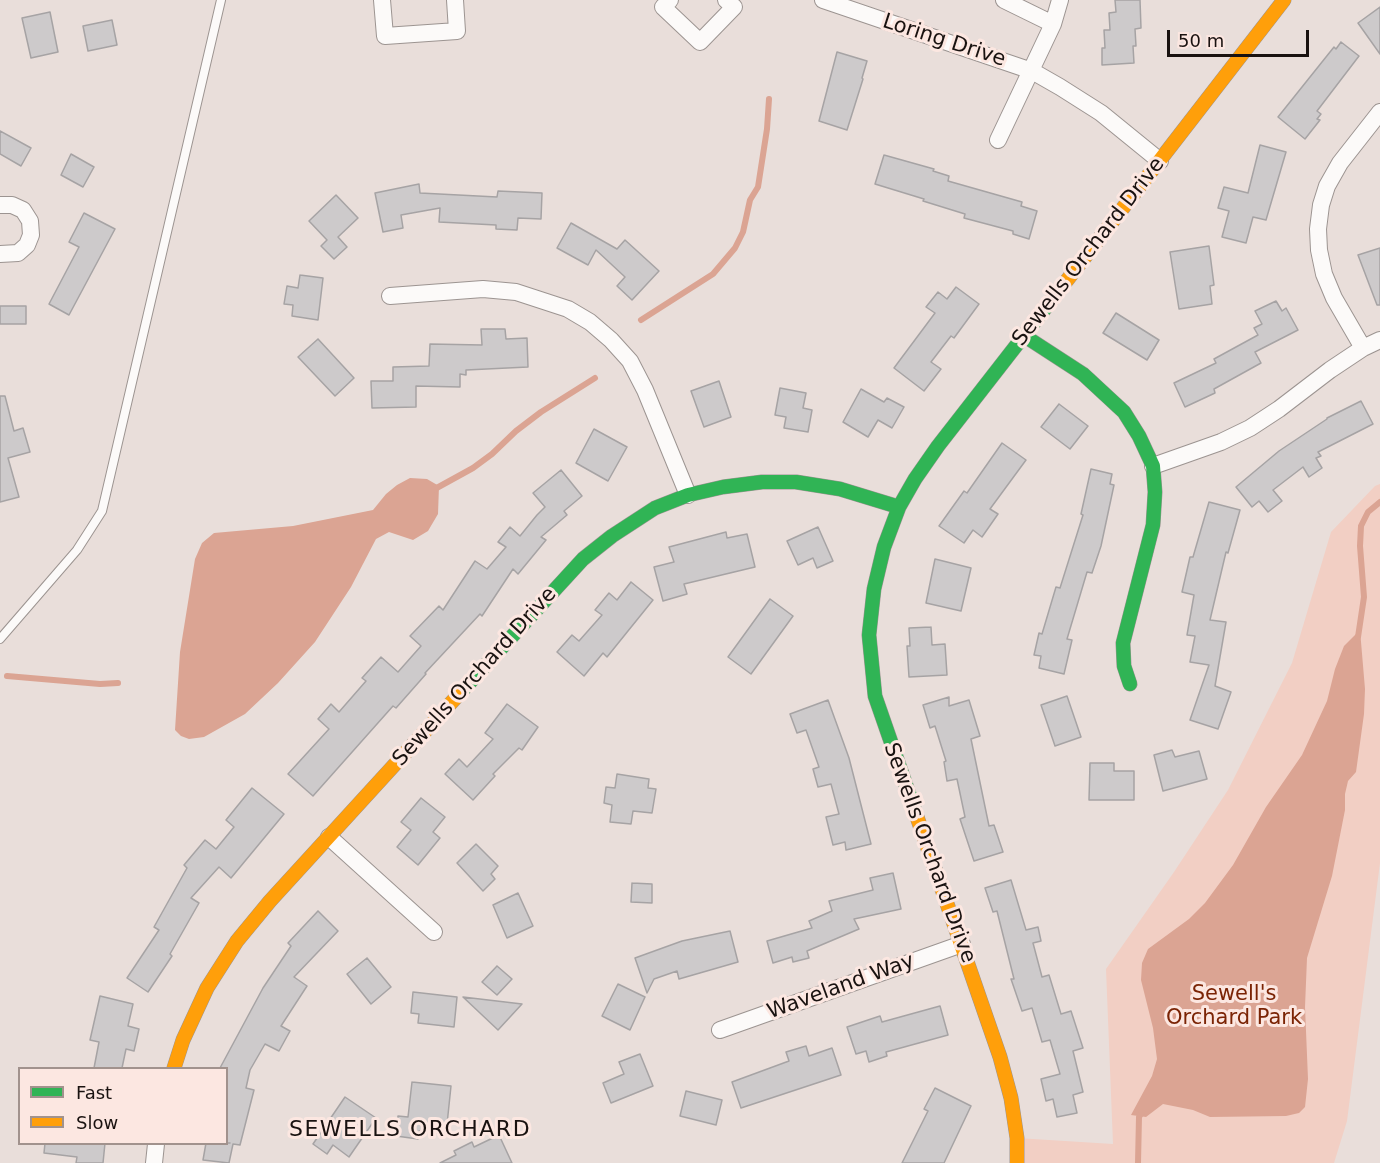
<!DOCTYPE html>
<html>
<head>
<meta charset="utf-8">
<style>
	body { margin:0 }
	#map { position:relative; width:1380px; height:1163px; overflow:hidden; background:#e9deda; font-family:"DejaVu Sans",sans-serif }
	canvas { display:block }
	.legend { position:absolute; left:18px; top:1067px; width:210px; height:78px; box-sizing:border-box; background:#fce7e1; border:2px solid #a1928d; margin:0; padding:8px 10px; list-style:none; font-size:18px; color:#191210 }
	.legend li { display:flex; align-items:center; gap:12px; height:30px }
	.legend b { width:30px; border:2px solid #a1928d }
	.scale { position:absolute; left:1167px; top:30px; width:142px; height:27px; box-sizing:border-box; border:3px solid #191210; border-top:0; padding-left:8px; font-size:18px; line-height:21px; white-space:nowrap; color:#191210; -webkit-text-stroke:4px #fce7e1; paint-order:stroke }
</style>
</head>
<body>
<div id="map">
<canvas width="1380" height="1163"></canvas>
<ul class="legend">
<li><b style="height:8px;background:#30b455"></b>Fast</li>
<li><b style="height:8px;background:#ff9f0a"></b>Slow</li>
</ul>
<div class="scale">50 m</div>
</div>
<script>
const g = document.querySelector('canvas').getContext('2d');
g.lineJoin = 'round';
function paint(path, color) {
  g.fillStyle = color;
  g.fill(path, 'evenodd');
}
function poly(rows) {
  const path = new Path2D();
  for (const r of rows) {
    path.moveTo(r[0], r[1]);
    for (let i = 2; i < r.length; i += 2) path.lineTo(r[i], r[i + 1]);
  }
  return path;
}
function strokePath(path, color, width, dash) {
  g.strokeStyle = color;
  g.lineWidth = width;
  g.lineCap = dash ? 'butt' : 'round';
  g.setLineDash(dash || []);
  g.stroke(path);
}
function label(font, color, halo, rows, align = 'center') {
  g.font = font + ' "DejaVu Sans",sans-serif';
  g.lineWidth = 6;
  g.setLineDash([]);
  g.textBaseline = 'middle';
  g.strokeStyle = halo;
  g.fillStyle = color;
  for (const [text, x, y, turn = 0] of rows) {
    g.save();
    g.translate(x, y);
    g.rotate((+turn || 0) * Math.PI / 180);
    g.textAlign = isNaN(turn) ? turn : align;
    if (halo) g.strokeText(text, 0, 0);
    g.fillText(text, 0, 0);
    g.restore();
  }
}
const green = poly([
	[1380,484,1380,863,1347,1121,1334,1163,1015,1163,1017,1138,1113,1144,1106,969,1174,872,1228,790,1292,663,1331,532,1375,486]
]);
const water = poly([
	[410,478,427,479,439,486,438,514,428,531,413,540,389,532,376,539,351,587,315,642,278,683,245,714,204,737,189,739,181,736,175,730,180,652,195,559,202,543,214,533,293,526,373,510,386,494,397,485],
	[1360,630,1365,689,1364,714,1356,772,1348,781,1345,794,1345,810,1332,876,1307,958,1305,1007,1308,1079,1305,1107,1299,1113,1286,1116,1210,1117,1193,1110,1163,1104,1146,1117,1131,1115,1152,1076,1157,1059,1153,1028,1141,980,1142,963,1148,949,1189,919,1205,903,1233,865,1266,807,1302,755,1327,701,1335,669,1344,646]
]);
const stream = poly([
	[641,320,713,274,735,248,743,232,750,200,758,187,767,129,769,99],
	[433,490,473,468,492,454,516,431,541,412,595,378],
	[1358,637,1364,597,1360,546,1361,526,1368,512,1380,502],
	[7,676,100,684,118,683],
	[1138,1163,1139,1117,1142,1112]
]);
const building = poly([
	[1115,0,1140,0,1141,28,1135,29,1136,46,1133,46,1134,63,1102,65,1102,48,1105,48,1104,30,1110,30,1109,13,1116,12,1115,0],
	[1380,7,1380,54,1358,23,1380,7],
	[50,12,58,52,31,58,22,18,50,12],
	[112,20,117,45,88,51,83,26,112,20],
	[1341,42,1359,56,1317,111,1321,114,1317,119,1320,120,1305,139,1278,117,1334,47,1336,49,1341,42],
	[837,52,867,61,862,78,863,79,847,130,819,121,837,52],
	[0,131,31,148,21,166,0,154,0,131],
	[1260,145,1286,152,1266,220,1253,217,1246,243,1222,237,1229,211,1218,208,1224,187,1248,193,1260,145],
	[71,154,94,167,83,187,61,175,71,154],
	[884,155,934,169,933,171,949,176,948,181,1022,202,1021,206,1037,211,1029,239,1013,234,1013,231,964,218,965,214,923,201,924,199,875,184,884,155],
	[419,184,420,193,497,197,498,191,542,193,541,219,518,218,517,230,496,229,496,225,439,222,440,208,401,215,403,228,383,232,375,193,419,184],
	[336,195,358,218,338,237,347,247,334,259,321,246,327,240,309,221,336,195],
	[84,213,115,229,69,315,49,304,79,247,69,242,84,213],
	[571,223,617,249,625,240,659,271,632,300,617,286,625,277,596,250,588,265,557,248,571,223],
	[1209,246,1214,285,1210,286,1212,304,1179,309,1170,252,1209,246],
	[1380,248,1380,305,1377,305,1358,255,1380,248],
	[300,275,323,278,318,320,292,316,293,305,284,304,287,286,298,288,300,275],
	[956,287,979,304,954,338,951,336,931,362,941,369,924,391,894,368,935,313,926,307,938,292,947,299,956,287],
	[1276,301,1282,311,1286,308,1298,330,1255,352,1261,363,1214,389,1215,393,1185,407,1174,383,1216,363,1214,359,1258,335,1254,328,1262,324,1255,311,1276,301],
	[0,306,26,306,26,324,0,324,0,306],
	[1116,313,1159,340,1147,360,1103,333,1116,313],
	[481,329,505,329,506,339,527,338,528,367,466,370,466,375,460,374,460,387,416,386,416,407,372,408,371,381,393,381,393,367,429,366,430,344,482,345,481,329],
	[318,339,354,378,335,396,298,357,318,339],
	[719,381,731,417,704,427,691,391,719,381],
	[780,388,806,393,803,408,812,410,808,432,784,428,786,417,775,415,780,388],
	[861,389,884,402,887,398,904,407,892,428,878,420,868,437,843,422,861,389],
	[0,396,5,396,14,431,23,428,30,452,8,458,19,497,0,502,0,396],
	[1361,401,1373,424,1318,452,1321,456,1316,458,1322,468,1309,477,1303,467,1273,490,1282,501,1268,512,1259,501,1252,507,1236,487,1279,451,1327,419,1327,418,1361,401],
	[1059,404,1088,426,1070,449,1041,427,1059,404],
	[594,429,627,447,608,481,576,463,594,429],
	[1002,443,1026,460,990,509,998,514,982,537,973,530,964,543,939,526,964,491,967,493,1002,443],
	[1091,469,1112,474,1110,484,1114,485,1101,546,1092,573,1087,572,1067,639,1072,640,1064,674,1039,668,1041,656,1034,655,1039,633,1042,634,1056,587,1060,588,1083,515,1081,514,1091,469],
	[561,470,582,496,564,511,567,515,541,537,546,540,518,574,513,569,482,616,480,614,425,673,426,674,396,708,393,706,313,796,288,774,329,729,318,719,331,704,339,712,366,681,362,678,381,657,398,672,421,646,410,636,439,606,443,610,475,561,487,569,506,547,498,542,510,527,520,536,537,515,545,507,533,493,561,470],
	[1209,502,1240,510,1228,553,1226,552,1210,620,1226,622,1215,686,1231,692,1218,729,1190,720,1209,665,1190,662,1195,636,1187,635,1194,595,1182,592,1190,557,1193,557,1209,502],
	[818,527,833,561,817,568,813,558,798,565,787,541,818,527],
	[726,532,727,538,747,534,755,567,684,584,687,594,663,601,654,567,674,562,669,547,726,532],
	[935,559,971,568,961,611,926,603,935,559],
	[631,582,653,600,607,657,603,653,584,676,557,652,572,635,579,641,602,615,595,610,609,593,617,600,631,582],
	[770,599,793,616,751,674,728,657,770,599],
	[931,627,932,645,945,644,947,675,909,677,907,646,910,646,909,628,931,627],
	[1067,696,1081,737,1055,746,1041,705,1067,696],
	[949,697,949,706,969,700,980,736,971,739,989,826,994,825,1003,852,974,861,960,819,965,817,957,779,947,781,944,762,946,761,935,726,930,728,923,705,949,697],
	[828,700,849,758,871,844,846,850,845,842,833,845,826,817,839,814,831,784,818,787,813,769,819,767,806,730,797,733,790,714,828,700],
	[507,704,538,727,522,750,519,748,493,774,495,776,473,800,445,774,459,759,467,767,493,739,485,733,507,704],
	[1172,750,1175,757,1199,751,1207,779,1163,791,1154,755,1172,750],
	[1090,763,1114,763,1114,771,1134,771,1134,800,1089,800,1090,763],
	[617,774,649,779,648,788,656,789,652,813,633,811,631,824,610,822,612,805,604,803,606,787,615,788,617,774],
	[252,788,284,814,231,878,219,867,191,898,199,903,170,954,172,956,148,992,127,978,159,930,154,927,187,868,184,865,205,840,216,849,234,827,226,820,252,788],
	[421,798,445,817,433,832,440,838,418,865,397,847,411,830,401,822,421,798],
	[476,844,498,866,491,874,495,879,483,891,457,863,476,844],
	[893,873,901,909,854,919,859,929,807,951,809,958,793,962,792,957,773,963,767,941,812,928,809,921,832,911,829,901,873,890,870,878,893,873],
	[1011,880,1026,930,1038,927,1041,941,1033,943,1042,977,1049,975,1061,1014,1071,1011,1083,1048,1073,1051,1083,1092,1073,1095,1077,1113,1057,1117,1053,1099,1046,1101,1041,1079,1060,1074,1050,1040,1042,1042,1032,1008,1022,1011,1011,979,1014,979,997,911,993,912,985,888,1011,880],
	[632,883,652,884,652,903,631,902,632,883],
	[518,893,533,926,507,938,493,905,518,893],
	[318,911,338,931,294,977,307,986,281,1026,290,1031,279,1051,265,1044,250,1070,246,1088,254,1090,240,1145,233,1144,229,1163,203,1160,206,1143,230,1143,226,1143,226,1068,220,1068,263,988,291,946,288,943,318,911],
	[730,931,738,962,679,979,677,971,654,979,647,993,635,958,682,941,730,931],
	[367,958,391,987,371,1004,347,974,367,958],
	[497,966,512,979,497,995,482,982,497,966],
	[618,984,645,997,630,1030,602,1016,618,984],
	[413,992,457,997,454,1027,418,1023,419,1014,411,1013,413,992],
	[100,996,133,1004,128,1026,139,1029,134,1051,126,1049,122,1068,94,1068,99,1042,90,1040,100,996],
	[463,997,522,1004,498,1030,463,997],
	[940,1006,948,1035,886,1052,887,1056,869,1062,866,1051,856,1054,847,1027,880,1016,882,1022,940,1006],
	[806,1046,809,1056,832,1048,841,1075,741,1108,732,1082,789,1061,786,1052,806,1046],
	[640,1054,653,1086,611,1103,603,1083,624,1074,619,1062,640,1054],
	[412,1082,451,1086,446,1134,419,1131,418,1139,396,1136,398,1116,408,1117,412,1082],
	[935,1088,971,1106,944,1163,902,1163,928,1111,924,1109,935,1088],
	[686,1091,722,1100,716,1125,680,1116,686,1091],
	[345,1097,376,1118,349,1157,333,1145,327,1154,313,1144,345,1097],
	[499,1135,512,1163,440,1163,456,1155,454,1151,472,1142,474,1147,499,1135],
	[45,1143,105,1143,103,1163,76,1163,77,1157,44,1153,45,1143]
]);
const lane = poly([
	[0,639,77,550,102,511,221,0]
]);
const street = poly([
	[382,0,385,36,457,31,455,0],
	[670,0,663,7,700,42,734,7,726,0],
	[823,0,1032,71,1060,87,1101,113,1160,161],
	[1004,0,1053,24],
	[998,140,1053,24,1060,0],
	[0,205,12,205,23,210,30,221,31,235,27,245,18,253,0,254],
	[390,296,483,289,516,292,568,309,590,322,611,340,630,361,645,390,688,495],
	[1363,348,1334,298,1324,274,1319,250,1318,229,1321,205,1327,186,1340,163,1380,112],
	[1153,466,1221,442,1250,428,1279,409,1330,370,1363,348,1380,340],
	[329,837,434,932],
	[720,1030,962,944],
	[154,1163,156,1144]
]);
const fast = poly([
	[1023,335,1083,374,1124,412,1139,436,1153,466,1155,492,1153,525,1123,643,1124,666,1130,684],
	[461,692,583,559,612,536,655,508,688,495,723,487,762,482,796,482,840,489,899,507],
	[916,814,875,696,869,635,874,589,884,547,899,507,915,479,938,446,1061,288]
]);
const slow = poly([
	[1061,288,1284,0],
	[916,814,1000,1057,1011,1098,1017,1138,1017,1163],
	[174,1068,183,1040,207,988,237,941,270,901,461,692]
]);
const streetNames = [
	["Loring Drive",944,41,18],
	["Sewells Orchard Drive",1089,252,-52],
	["Sewells Orchard Drive",475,677,-48],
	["Sewells Orchard Drive",929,853,70],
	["Waveland Way",841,987,-20]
];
const parkNames = [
	["Sewell's",1234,995],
	["Orchard Park",1234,1019]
];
const neighbourhoodNames = [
	["SEWELLS ORCHARD",410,1130]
];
paint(green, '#f2cfc4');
paint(water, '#dba493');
strokePath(stream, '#dba493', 6);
paint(building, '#cdcacb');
strokePath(building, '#a6a3a4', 1.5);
strokePath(lane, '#9c9491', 10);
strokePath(street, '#9c9491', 18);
strokePath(fast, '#9c9491', 15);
strokePath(slow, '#9c9491', 15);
strokePath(lane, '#fcfaf9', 8);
strokePath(street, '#fcfaf9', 16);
strokePath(fast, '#30b455', 14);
strokePath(slow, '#ff9f0a', 14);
label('21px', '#191210', '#fce7e1', streetNames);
label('21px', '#7b2405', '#fce7e1', parkNames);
g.letterSpacing = '1.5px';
label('22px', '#191210', '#fce7e1', neighbourhoodNames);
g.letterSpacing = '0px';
</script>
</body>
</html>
